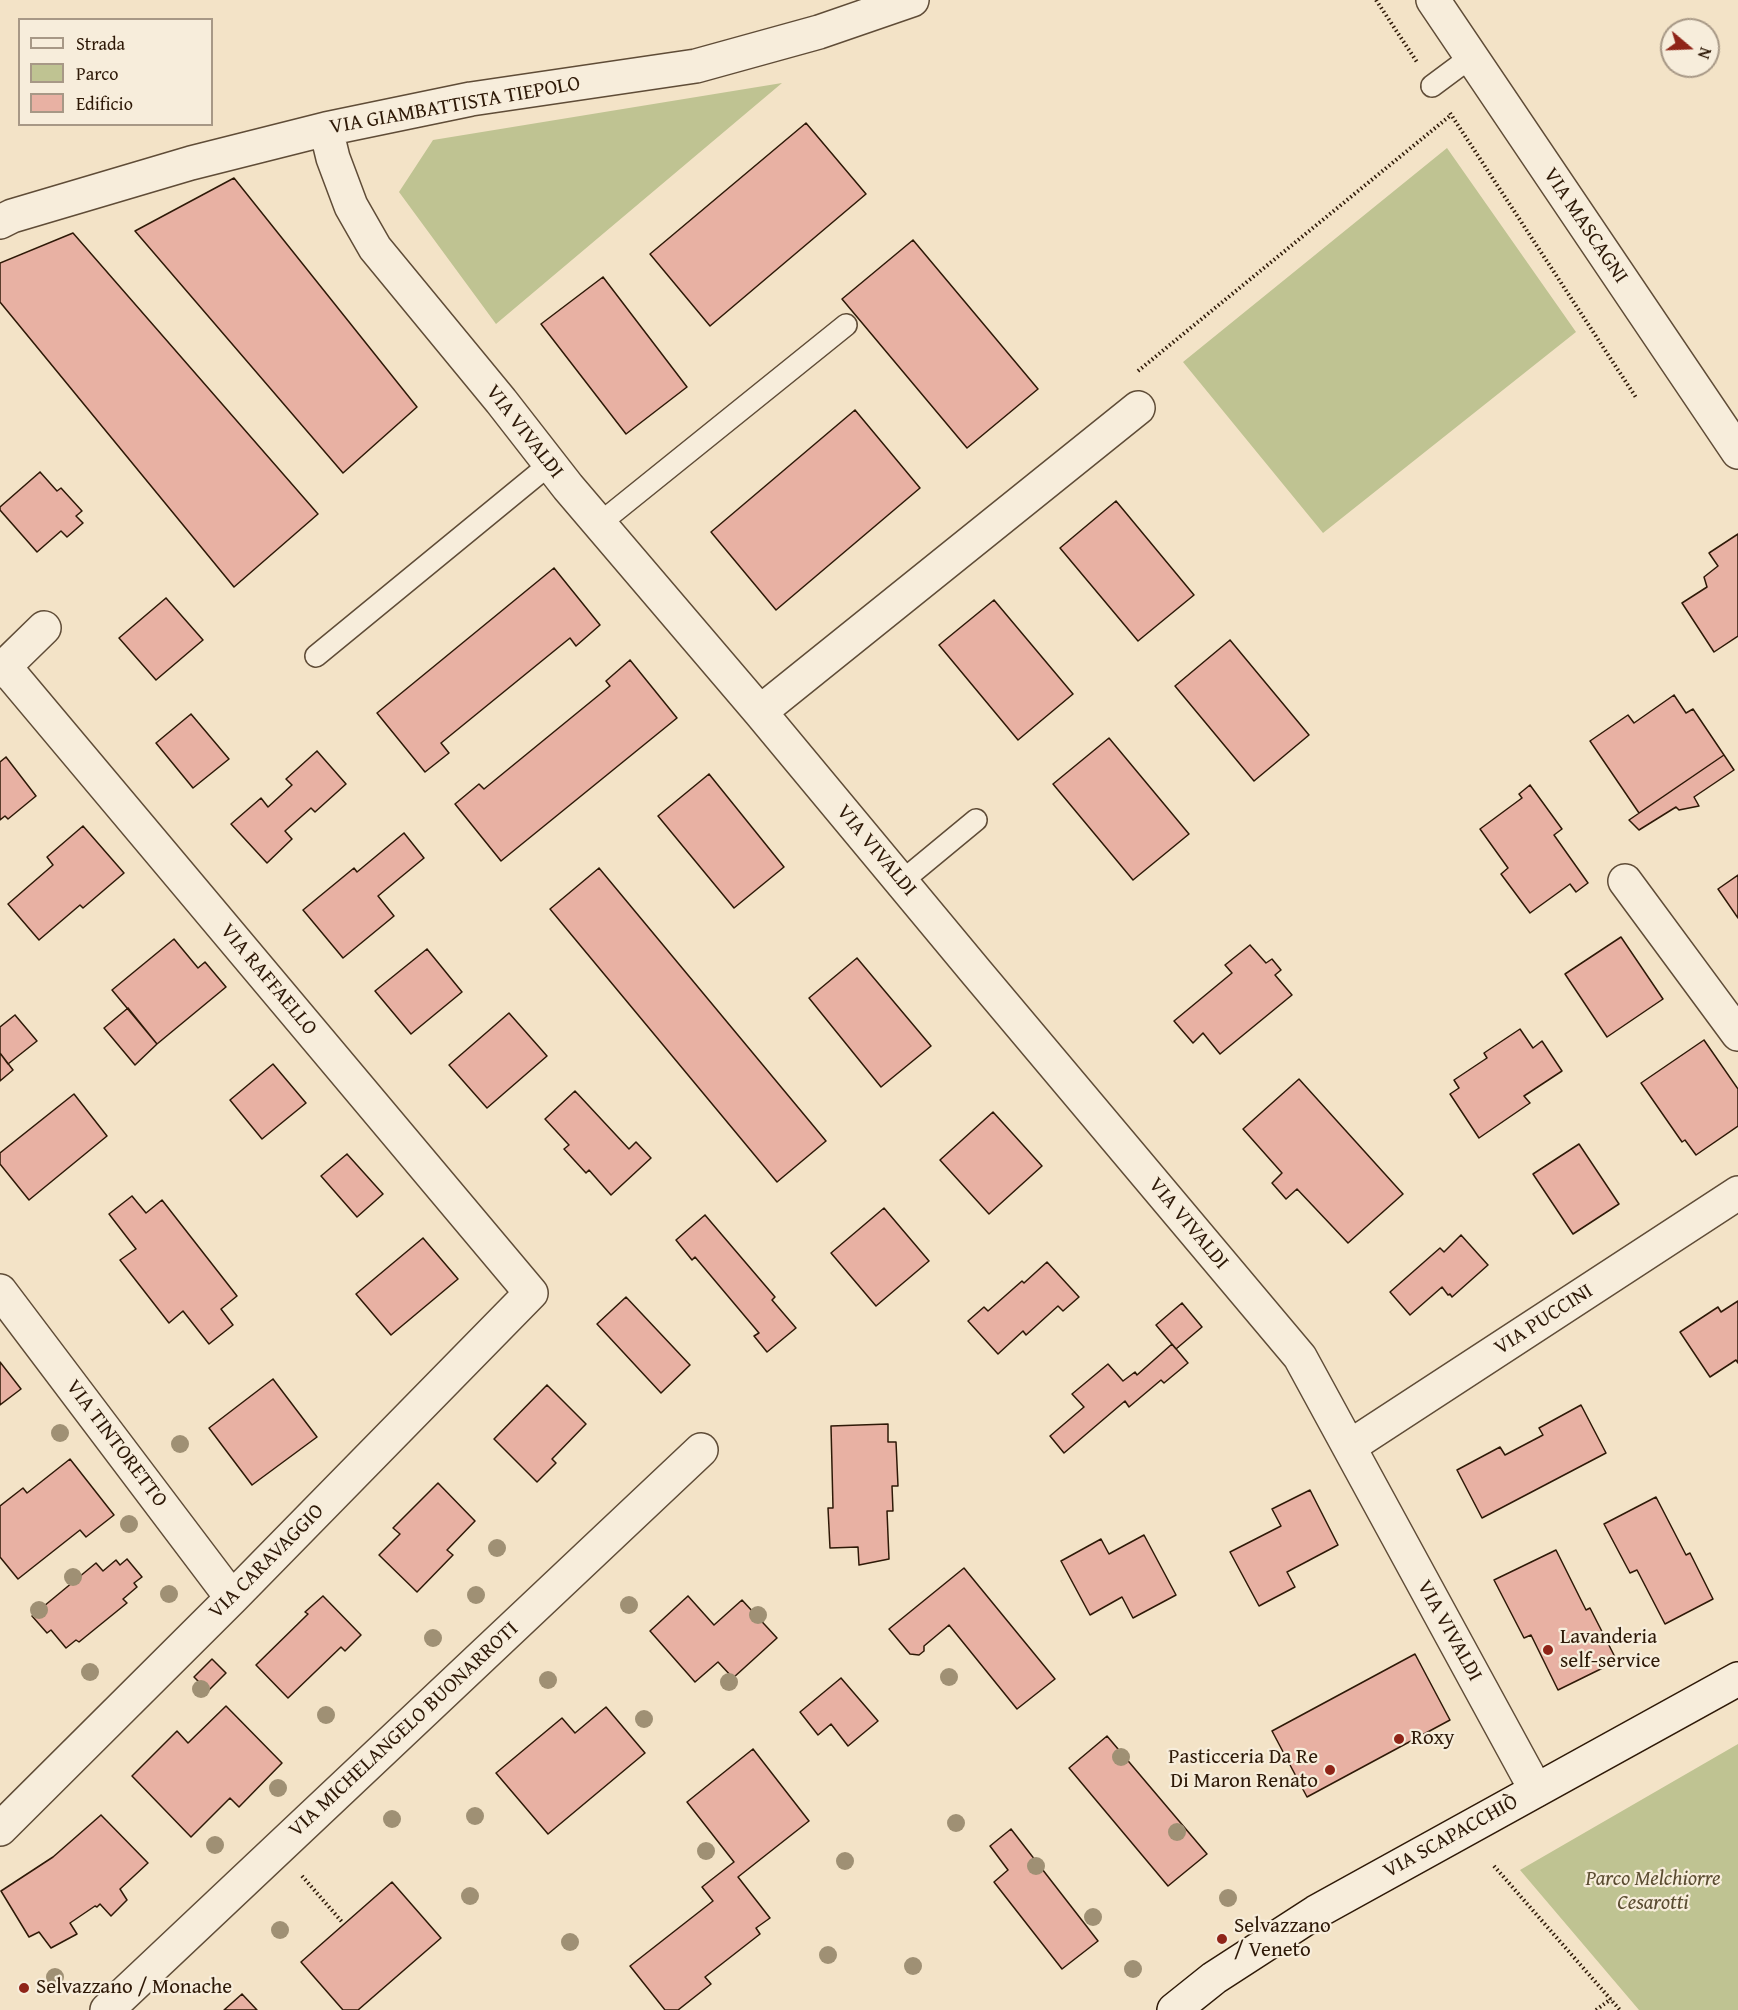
<!DOCTYPE html>
<html>
<head>
<meta charset="utf-8">
<style>
	body { margin:0 }
	#map { position:relative; width:1738px; height:2010px; overflow:hidden; background:#f3e3c7; font-family:"Gentium Book Plus",serif }
	canvas { display:block }
	.legend { position:absolute; left:18px; top:18px; width:195px; height:108px; box-sizing:border-box; background:#f7eddb; border:2px solid #a79886; margin:0; padding:8px 10px; list-style:none; font-size:18px; color:#2e1907 }
	.legend li { display:flex; align-items:center; gap:12px; height:30px }
	.legend b { width:30px; border:2px solid #a79886 }
	.north { position:absolute; left:1660px; top:18px; width:60px; height:60px; box-sizing:border-box; background:#f7eddb; border:2px solid #a79886; border-radius:50%; rotate:109deg; font-size:16px; font-weight:700; line-height:24px; text-align:center; color:#2e1907 }
	.north::after { content:''; display:block; margin:auto; width:21px; height:27px; background:#8f2418; clip-path:polygon(50% 0,100% 100%,50% 72%,0 100%) }
</style>
</head>
<body>
<div id="map">
<canvas width="1738" height="2010"></canvas>
<ul class="legend">
<li><b style="height:8px;background:#f7eddb"></b>Strada</li>
<li><b style="height:16px;background:#bfc392"></b>Parco</li>
<li><b style="height:16px;background:#e8b1a3"></b>Edificio</li>
</ul>
<div class="north">N</div>
</div>
<script>
const g = document.querySelector('canvas').getContext('2d');
g.lineJoin = 'round';
function paint(path, color) {
  g.fillStyle = color;
  g.fill(path, 'evenodd');
}
function poly(rows) {
  const path = new Path2D();
  for (const r of rows) {
    path.moveTo(r[0], r[1]);
    for (let i = 2; i < r.length; i += 2) path.lineTo(r[i], r[i + 1]);
  }
  return path;
}
function strokePath(path, color, width, dash) {
  g.strokeStyle = color;
  g.lineWidth = width;
  g.lineCap = dash ? 'butt' : 'round';
  g.setLineDash(dash || []);
  g.stroke(path);
}
function label(font, color, halo, rows, align = 'center') {
  g.font = font + ' "Gentium Book Plus",serif';
  g.lineWidth = 4.5;
  g.setLineDash([]);
  g.textBaseline = 'middle';
  g.strokeStyle = halo;
  g.fillStyle = color;
  for (const [text, x, y, turn = 0] of rows) {
    g.save();
    g.translate(x, y);
    g.rotate((+turn || 0) * Math.PI / 180);
    g.textAlign = isNaN(turn) ? turn : align;
    if (halo) g.strokeText(text, 0, 0);
    g.fillText(text, 0, 0);
    g.restore();
  }
}
const green = poly([
	[782,83,496,324,399,192,433,140],
	[1447,148,1576,332,1323,533,1183,362],
	[1738,1744,1738,2010,1639,2010,1520,1870]
]);
const building = poly([
	[806,123,866,194,710,326,650,254,806,123],
	[234,178,417,407,343,473,135,231,234,178],
	[73,233,318,514,234,587,0,302,0,263,73,233],
	[913,240,1038,389,967,448,842,299,913,240],
	[603,277,687,387,626,434,541,324,603,277],
	[855,410,920,488,776,610,711,532,855,410],
	[40,472,57,491,61,488,82,511,76,516,83,523,67,537,61,531,37,552,0,510,0,507,40,472],
	[1116,501,1194,595,1138,641,1060,548,1116,501],
	[1738,534,1738,636,1714,652,1682,603,1707,587,1704,577,1718,566,1709,553,1738,534],
	[554,568,600,625,576,646,570,638,441,743,449,753,425,772,377,713,554,568],
	[166,598,203,640,156,680,119,638,166,598],
	[994,600,1073,694,1018,740,939,645,994,600],
	[1230,640,1309,735,1254,781,1175,686,1230,640],
	[630,660,677,718,501,861,455,804,479,784,484,789,610,686,606,681,630,660],
	[1674,695,1686,713,1693,709,1724,755,1639,813,1590,741,1628,715,1634,723,1674,695],
	[191,714,229,759,193,788,156,743,191,714],
	[1109,738,1189,834,1133,880,1053,784,1109,738],
	[317,751,346,784,315,812,311,808,285,831,292,839,267,863,231,824,261,798,268,807,292,785,286,779,317,751],
	[1724,755,1734,770,1694,797,1699,806,1679,810,1676,807,1639,830,1629,820,1724,755],
	[6,757,36,796,8,819,5,816,0,820,0,762,6,757],
	[709,774,784,867,734,908,658,816,709,774],
	[1530,785,1562,829,1554,835,1588,883,1576,892,1570,884,1530,913,1501,874,1508,868,1480,829,1522,798,1519,794,1530,785],
	[83,826,124,873,83,908,80,905,39,940,8,904,53,865,47,857,83,826],
	[404,833,424,858,378,896,394,916,343,958,303,910,354,868,357,872,404,833],
	[599,868,826,1141,777,1182,550,909,599,868],
	[1738,875,1738,918,1718,889,1738,875],
	[1621,937,1663,999,1607,1037,1565,974,1621,937],
	[174,939,198,968,205,962,226,987,157,1044,112,990,174,939],
	[1250,945,1266,963,1272,959,1281,970,1275,975,1292,995,1220,1054,1203,1033,1193,1043,1174,1021,1232,973,1225,965,1250,945],
	[427,949,462,992,411,1034,375,991,427,949],
	[857,958,931,1046,881,1087,809,998,857,958],
	[128,1008,157,1044,135,1065,104,1028,128,1008],
	[509,1013,547,1056,487,1108,449,1065,509,1013],
	[15,1015,37,1041,8,1064,0,1053,0,1027,15,1015],
	[1520,1029,1533,1048,1542,1041,1562,1071,1524,1096,1530,1103,1479,1138,1450,1094,1459,1088,1454,1080,1487,1058,1484,1053,1520,1029],
	[1704,1040,1738,1089,1738,1126,1696,1155,1685,1140,1682,1142,1641,1083,1704,1040],
	[0,1053,13,1070,0,1081,0,1053],
	[273,1064,306,1103,262,1139,230,1100,273,1064],
	[1299,1079,1403,1194,1348,1243,1297,1189,1286,1199,1272,1183,1282,1173,1243,1129,1299,1079],
	[575,1091,629,1149,636,1142,651,1158,611,1195,589,1170,586,1173,564,1149,569,1145,545,1119,575,1091],
	[74,1094,107,1136,29,1200,0,1164,0,1153,74,1094],
	[993,1112,1042,1166,989,1214,940,1160,993,1112],
	[1579,1144,1619,1204,1573,1234,1533,1174,1579,1144],
	[347,1154,383,1194,357,1217,321,1176,347,1154],
	[132,1196,146,1213,162,1200,237,1296,221,1309,233,1325,209,1344,183,1311,169,1323,120,1260,136,1249,109,1214,132,1196],
	[884,1208,929,1261,876,1306,831,1253,884,1208],
	[705,1215,775,1297,772,1300,796,1328,767,1352,754,1336,759,1333,695,1257,692,1260,676,1240,705,1215],
	[1461,1235,1488,1265,1452,1297,1450,1294,1448,1295,1442,1287,1410,1315,1390,1292,1440,1248,1444,1252,1461,1235],
	[423,1238,458,1279,391,1335,356,1294,423,1238],
	[1047,1262,1079,1297,1063,1311,1058,1306,1026,1335,1023,1331,998,1354,968,1321,984,1307,988,1311,1022,1281,1024,1283,1047,1262],
	[626,1297,690,1365,661,1393,597,1324,626,1297],
	[1738,1301,1738,1363,1736,1360,1710,1377,1680,1332,1718,1307,1721,1312,1738,1301],
	[1182,1303,1202,1327,1176,1349,1156,1325,1182,1303],
	[1172,1344,1188,1363,1164,1383,1161,1380,1129,1407,1125,1401,1064,1453,1050,1436,1084,1407,1072,1394,1108,1364,1123,1381,1135,1372,1137,1375,1172,1344],
	[0,1362,21,1389,0,1405,0,1362],
	[273,1379,317,1437,252,1485,209,1428,273,1379],
	[547,1385,586,1424,552,1459,556,1463,537,1482,494,1439,547,1385],
	[1581,1405,1606,1453,1482,1518,1457,1470,1500,1447,1505,1455,1543,1435,1539,1428,1581,1405],
	[888,1424,888,1442,896,1442,898,1486,892,1486,893,1511,887,1511,889,1559,859,1565,858,1547,830,1548,828,1508,833,1508,831,1426,888,1424],
	[70,1459,114,1515,86,1537,80,1530,18,1579,0,1557,0,1506,23,1488,27,1493,70,1459],
	[438,1483,475,1521,447,1550,453,1555,417,1592,379,1555,400,1534,393,1528,438,1483],
	[1310,1490,1338,1545,1287,1572,1295,1587,1259,1606,1230,1552,1281,1526,1272,1509,1310,1490],
	[1656,1497,1686,1555,1690,1553,1713,1599,1665,1624,1637,1570,1630,1573,1604,1524,1656,1497],
	[1144,1535,1176,1595,1133,1618,1122,1597,1090,1615,1061,1561,1101,1539,1109,1554,1144,1535],
	[1556,1550,1586,1610,1590,1608,1617,1661,1558,1690,1531,1635,1524,1638,1494,1580,1556,1550],
	[127,1559,142,1577,134,1583,137,1587,123,1599,127,1603,79,1642,76,1640,66,1648,51,1630,47,1633,32,1616,96,1563,103,1571,116,1560,120,1565,127,1559],
	[964,1568,1055,1679,1017,1709,949,1625,924,1646,924,1651,919,1655,910,1654,889,1629,964,1568],
	[323,1596,361,1635,345,1651,341,1647,288,1698,256,1665,308,1614,305,1612,323,1596],
	[688,1596,714,1625,742,1600,777,1638,733,1678,718,1662,695,1682,650,1631,688,1596],
	[1415,1654,1450,1720,1307,1797,1272,1731,1415,1654],
	[212,1659,226,1673,208,1691,194,1677,212,1659],
	[841,1678,878,1721,848,1746,831,1724,818,1735,800,1712,841,1678],
	[226,1706,282,1763,239,1807,230,1798,191,1837,132,1776,177,1731,188,1743,226,1706],
	[606,1707,645,1753,548,1834,496,1773,562,1718,575,1733,606,1707],
	[1107,1736,1207,1854,1168,1886,1069,1768,1107,1736],
	[753,1749,809,1821,738,1877,770,1918,756,1928,760,1934,705,1977,711,1984,678,2010,665,2010,630,1966,713,1901,702,1887,734,1862,687,1802,753,1749],
	[101,1815,148,1863,120,1889,127,1900,111,1916,100,1904,97,1907,95,1906,70,1923,77,1934,51,1948,39,1932,29,1937,1,1891,53,1857,101,1815],
	[1011,1829,1098,1941,1062,1969,994,1882,1008,1870,990,1846,1011,1829],
	[392,1882,441,1938,358,2010,343,2010,301,1962,392,1882],
	[242,1994,257,2010,224,2010,242,1994]
]);
const path = poly([
	[1376,0,1417,62],
	[1450,113,1637,399],
	[1138,371,1451,115],
	[1494,1866,1620,2010],
	[302,1876,343,1923],
	[1596,2010,1611,1999]
]);
const lane = poly([
	[1432,86,1471,57],
	[599,524,846,325],
	[316,656,550,464],
	[901,882,976,820]
]);
const street = poly([
	[1433,0,1738,452],
	[326,129,333,158,351,206,375,248,501,401,568,487,760,712,977,973,1300,1357,1536,1790],
	[0,222,12,216,191,163,326,129,471,99,696,66,819,32,912,0],
	[0,671,44,628],
	[760,712,1138,408],
	[1625,881,1738,1034],
	[0,1291,232,1598],
	[1349,1447,1738,1193],
	[0,1829,232,1598,531,1293,5,667],
	[107,2010,701,1450]
]);
const secondary = poly([
	[1174,2010,1214,1978,1316,1912,1738,1679]
]);
const trees = [
	[60,1433],
	[180,1444],
	[129,1524],
	[497,1548],
	[73,1577],
	[169,1594],
	[476,1595],
	[629,1605],
	[39,1610],
	[758,1615],
	[433,1638],
	[90,1672],
	[949,1677],
	[548,1680],
	[729,1682],
	[201,1689],
	[326,1715],
	[644,1719],
	[1121,1757],
	[278,1788],
	[475,1816],
	[392,1819],
	[956,1823],
	[1177,1832],
	[215,1845],
	[706,1851],
	[845,1861],
	[1036,1866],
	[470,1896],
	[1228,1898],
	[1093,1917],
	[280,1930],
	[570,1942],
	[828,1955],
	[913,1966],
	[1133,1969],
	[55,1977]
];
const markers = [
	[1548,1650,6,"#8f2418"],
	[1399,1739,6,"#8f2418"],
	[1330,1770,6,"#8f2418"],
	[1222,1939,6,"#8f2418"],
	[24,1988,6,"#8f2418"]
];
const streetNames = [
	["VIA GIAMBATTISTA TIEPOLO",455,106,-10],
	["VIA MASCAGNI",1585,226,56],
	["VIA VIVALDI",524,432,52],
	["VIA VIVALDI",876,851,50],
	["VIA RAFFAELLO",268,980,50],
	["VIA VIVALDI",1188,1224,50],
	["VIA PUCCINI",1544,1320,-33],
	["VIA TINTORETTO",116,1444,53],
	["VIA CARAVAGGIO",267,1562,-45],
	["VIA VIVALDI",1449,1631,61],
	["VIA MICHELANGELO BUONARROTI",404,1730,-43],
	["VIA SCAPACCHIÒ",1451,1837,-29]
];
const poiNames = [
	["Lavanderia",1560,1638],
	["self-service",1560,1662],
	["Roxy",1411,1739],
	["Pasticceria Da Re",1318,1758,"right"],
	["Di Maron Renato",1318,1782,"right"],
	["Selvazzano",1234,1927],
	["/ Veneto",1234,1951],
	["Selvazzano / Monache",36,1988]
];
const parkNames = [
	["Parco Melchiorre",1653,1880],
	["Cesarotti",1653,1904]
];
paint(green, '#bfc392');
paint(building, '#e8b1a3');
strokePath(building, '#2e1907', 1.5);
strokePath(lane, '#5f4c37', 24);
strokePath(street, '#5f4c37', 36);
strokePath(secondary, '#2e1907', 36);
strokePath(path, '#2e1907', 4, [1.5, 3]);
strokePath(lane, '#f7eddb', 21);
strokePath(street, '#f7eddb', 33);
strokePath(secondary, '#f7eddb', 33);
g.fillStyle = '#9f9074';
for (const [x, y] of trees) {
  g.beginPath();
  g.arc(x, y, 9, 0, 2 * Math.PI);
  g.fill();
}
for (const [x, y, r, color] of markers) {
  const dot = new Path2D();
  dot.arc(x, y, r, 0, 2 * Math.PI);
  g.fillStyle = color;
  g.fill(dot);
  strokePath(dot, '#f7eddb', 2);
}
label('21px', '#2e1907', '#f7eddb', streetNames);
label('21px', '#2e1907', '#f7eddb', poiNames, 'left');
label('italic 21px', '#5a4c31', '#f7eddb', parkNames);
</script>
</body>
</html>
